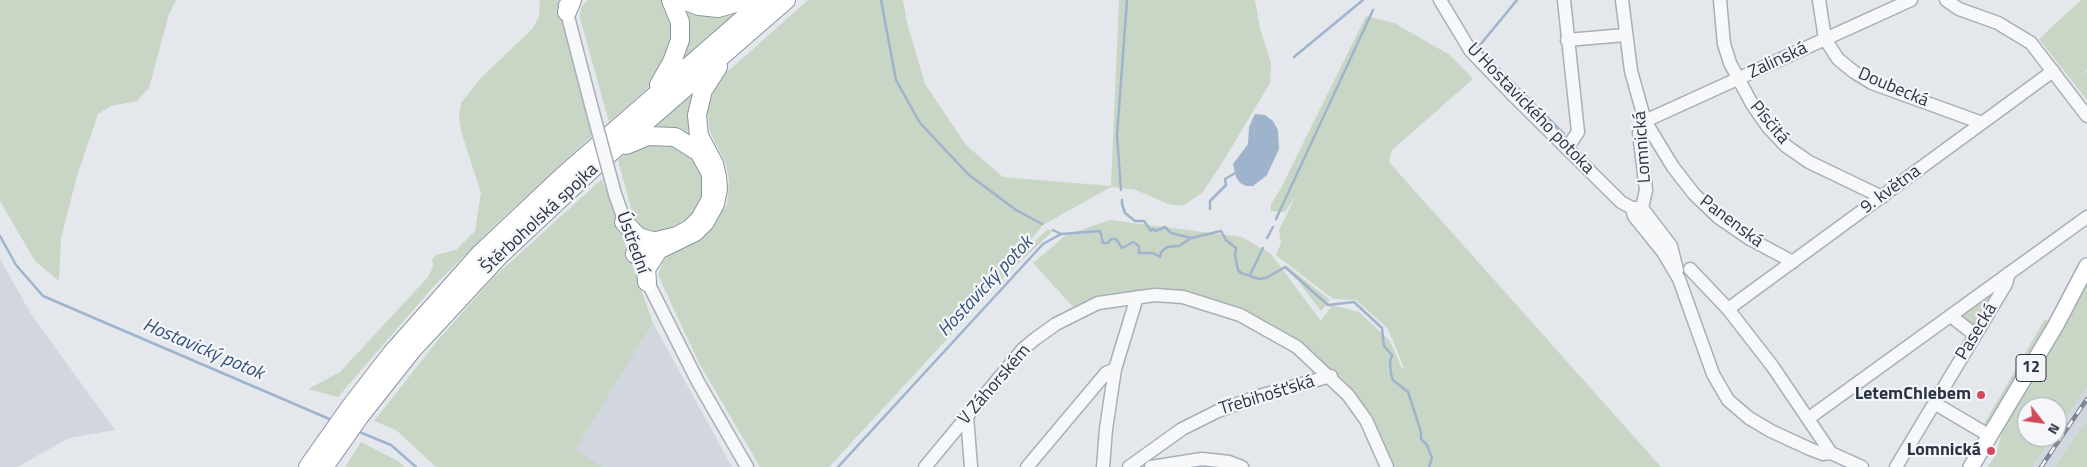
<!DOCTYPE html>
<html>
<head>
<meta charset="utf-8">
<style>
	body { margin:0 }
	#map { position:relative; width:2087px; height:467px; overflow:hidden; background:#e4e7ec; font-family:"Titillium Web",sans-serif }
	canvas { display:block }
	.north { position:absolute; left:2017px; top:397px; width:50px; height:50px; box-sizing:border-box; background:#f4f6f9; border:1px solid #a4a8b1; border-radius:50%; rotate:120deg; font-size:14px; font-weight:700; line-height:20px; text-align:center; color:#2b3445 }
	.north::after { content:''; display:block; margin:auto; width:18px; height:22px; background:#d1495b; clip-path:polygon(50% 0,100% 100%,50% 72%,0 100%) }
</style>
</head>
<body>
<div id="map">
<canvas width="2087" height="467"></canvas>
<div class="north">N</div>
</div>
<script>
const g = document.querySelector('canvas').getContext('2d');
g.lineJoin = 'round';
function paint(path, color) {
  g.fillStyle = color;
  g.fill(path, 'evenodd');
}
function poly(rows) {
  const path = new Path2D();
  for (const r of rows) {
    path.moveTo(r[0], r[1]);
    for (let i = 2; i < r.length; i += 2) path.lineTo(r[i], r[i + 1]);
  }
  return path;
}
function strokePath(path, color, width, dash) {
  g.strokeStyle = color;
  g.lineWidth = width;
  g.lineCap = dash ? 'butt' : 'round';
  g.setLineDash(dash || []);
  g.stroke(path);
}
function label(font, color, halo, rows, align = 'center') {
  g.font = font + ' "Titillium Web",sans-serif';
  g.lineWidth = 4.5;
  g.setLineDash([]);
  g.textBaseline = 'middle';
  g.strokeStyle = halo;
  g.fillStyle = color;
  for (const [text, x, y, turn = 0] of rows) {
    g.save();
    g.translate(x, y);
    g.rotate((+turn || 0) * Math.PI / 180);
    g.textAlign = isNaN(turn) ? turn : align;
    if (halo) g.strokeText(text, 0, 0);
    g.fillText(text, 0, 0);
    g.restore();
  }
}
const built = poly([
	[0,259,31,314,115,430,69,438,17,467,0,467],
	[653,323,732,467,603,467,574,450],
	[2087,387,2087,420,2071,443,2055,467,2032,467,2053,437,2057,437,2057,431]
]);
const green = poly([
	[0,0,176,0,169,14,149,88,137,101,111,106,98,114,77,176,61,238,59,281,35,261,0,201],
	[540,0,558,0,592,136,493,227,434,286,338,397,308,389,340,372,428,277,433,267,432,259,436,255,456,250,475,231,481,193,461,131,459,116,461,103,481,78,533,28,539,17],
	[588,0,664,0,667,4,676,39,651,85,609,122,580,18,581,7],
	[808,0,903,0,907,23,925,84,966,145,1003,177,1111,186,1119,0,1255,0,1260,28,1271,63,1270,83,1227,155,1203,192,1183,206,1168,204,1136,190,1111,187,1043,225,1014,260,1048,229,1053,231,1007,274,829,467,760,467,699,363,658,275,663,261,675,250,707,231,727,205,729,181,726,164,710,132,707,110,714,89,726,73],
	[2081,0,2087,0,2087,70,2078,77,2087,71,2087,100,2039,39],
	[684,9,724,15,741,11,681,62,689,37,687,16],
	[1366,16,1394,23,1450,55,1473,79,1392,150,1389,162,1661,467,1395,467,1377,429,1345,381,1297,344,1245,313,1137,294,1077,311,1033,263,1066,235,1110,220,1242,237,1271,254,1321,321,1332,305,1359,312,1390,341,1402,369,1404,368,1388,329,1356,300,1333,299,1276,255,1281,243,1279,230,1296,195,1285,212,1271,211,1271,204,1281,188],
	[692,92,694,93,689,116,692,136,677,129,650,128],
	[670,140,703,166,706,200,681,229,648,234,635,223,618,160,640,143],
	[602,179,653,323,575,450,603,467,436,467,396,430,374,421,438,340,493,278],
	[1286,265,1330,300,1321,311],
	[2087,276,2087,387,2057,431,2057,407,2027,407,2027,437,2053,437,2032,467,1988,467,1996,454,2005,422],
	[2007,277,1975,333,1953,316],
	[2045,319,2055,325,1989,434,1981,429],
	[2087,420,2087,467,2055,467,2071,443],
	[361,442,398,461,405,467,345,467]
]);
const water = poly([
	[1255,114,1265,115,1273,121,1278,130,1279,149,1267,175,1253,186,1246,186,1240,183,1236,177,1233,164,1248,144,1249,127]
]);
const stream = poly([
	[881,0,896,80,920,123,969,175,1016,210,1042,224],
	[1517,0,1480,45,1481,51,1564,134],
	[1294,57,1363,0],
	[1121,190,1117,135,1127,0],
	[1122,200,1122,204,1125,213,1135,221,1144,221,1151,231,1153,229,1156,231,1165,227,1171,233,1191,238],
	[1210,209,1210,201,1226,185,1225,179,1237,172],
	[1276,219,1373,10],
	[1053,230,1061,234],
	[0,236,16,265,43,296,334,421],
	[1267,238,1273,227],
	[1250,275,1263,248],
	[357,431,391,445,416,467],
	[838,467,1043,244,1061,234,1100,231,1103,243,1108,243,1111,239,1116,239,1122,248,1133,242,1139,246,1139,253,1153,253,1160,257,1161,252,1167,247,1179,246,1191,238,1221,231,1226,240,1236,248,1235,255,1238,270,1241,273,1259,279,1266,278,1285,267,1328,305,1354,302,1382,328,1384,346,1392,355,1390,362,1391,374,1393,380,1408,392,1421,432,1421,439,1427,445,1432,458,1429,467]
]);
const minor = poly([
	[1440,0,1470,50,1514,96,1621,202,1632,208,1642,208],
	[1564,0,1578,132,1567,148],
	[1622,0,1631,71,1645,121,1639,133,1646,190,1642,208],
	[1720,0,1724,44,1730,63,1752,104,1768,127,1786,146,1809,162,1882,197],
	[1819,0,1825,39,1838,59,1854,72,1872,83,1982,123],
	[1946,0,1959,9,1998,23,2031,43,2087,116],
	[565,5,591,105],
	[1567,40,1625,35],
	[615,194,627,228],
	[1632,208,1634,216,1663,252,1679,279,1713,374,1728,400,1749,418,1771,431,1810,449,1823,454,1831,453],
	[1642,208,1671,246,1677,270],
	[1793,262,1750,239,1718,217,1694,194,1673,167,1645,121,1911,0],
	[1690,269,1728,309,1773,367,1831,453,1862,467],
	[644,275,698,382,747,467],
	[1728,309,2053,71],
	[1951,316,1975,335],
	[1934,403,1990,436],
	[967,416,971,467],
	[1809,418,2087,217],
	[925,467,1023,349,1035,339,1056,324,1098,303,1155,295,1183,297,1240,315,1297,347,1348,395,1366,420,1387,467],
	[1027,467,1106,373,1115,369],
	[1103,467,1106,429,1115,369,1137,297],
	[1129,467,1182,429,1218,411,1259,396,1331,376],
	[1151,467,1202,459,1229,462,1242,467],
	[1896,467,2006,284,2009,273]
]);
const major = poly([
	[1971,467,2056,325,2087,266]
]);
const highway = poly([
	[683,0,699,6,718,8,746,0],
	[567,12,572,0],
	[659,85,672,62,680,40,680,22,671,0],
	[626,145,648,136,675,137,699,152,711,174,711,199,700,219,690,229,677,236,640,245,635,254,646,256,695,232,705,222,715,204,718,189,717,177,714,164,699,136,697,115,703,90,718,67],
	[624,222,638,237,652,241],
	[647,282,646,269,657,252],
	[308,467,351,406,392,353,481,253,564,175,765,0],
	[324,467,359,417,412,350,500,255,595,166,786,0]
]);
const rail = poly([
	[2041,467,2087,399]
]);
const minorBridge = poly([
	[591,105,615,194]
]);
const markers = [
	[1981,395,5,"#d1495b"],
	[1991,451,5,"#d1495b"]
];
const shields = [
	[2031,368,30]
];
const shieldNames = [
	["12",2031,368]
];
const streetNames = [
	["Zalinská",1778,61,-25],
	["Doubecká",1893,88,23],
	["U Hostavického potoka",1530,109,46],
	["Písčitá",1769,123,50],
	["Lomnická",1643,147,-94],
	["9. května",1891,190,-36],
	["Štěrboholská spojka",540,219,-43],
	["Panenská",1731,222,37],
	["Ústřední",632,243,70],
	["Pasecká",1977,332,-59],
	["V Záhorském",995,385,-49],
	["Třebihošťská",1267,396,-17]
];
const poiNames = [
	["LetemChlebem",1971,395],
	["Lomnická",1981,451]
];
const waterNames = [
	["Hostavický potok",986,287,-47],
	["Hostavický potok",203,350,23]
];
paint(built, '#d2d6de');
paint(green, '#c9d6c5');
paint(water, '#9fb4cc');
strokePath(stream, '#9fb4cc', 2.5);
strokePath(minor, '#a9aeb7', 15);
strokePath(major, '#a3abb8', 18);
strokePath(highway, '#8b94a3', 20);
strokePath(minor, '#f7f8fa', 12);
strokePath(major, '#fff', 15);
strokePath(highway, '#fff', 18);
strokePath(rail, '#7d8696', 4.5);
strokePath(rail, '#f4f6f9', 2.5, [8]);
strokePath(minorBridge, '#a9aeb7', 15, []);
strokePath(minorBridge, '#f7f8fa', 12);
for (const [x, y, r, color] of markers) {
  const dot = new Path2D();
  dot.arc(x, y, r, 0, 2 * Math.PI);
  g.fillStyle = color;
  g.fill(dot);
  strokePath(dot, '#f4f6f9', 2);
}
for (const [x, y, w] of shields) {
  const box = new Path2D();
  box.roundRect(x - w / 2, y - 13.5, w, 27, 4);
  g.fillStyle = '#f4f6f9';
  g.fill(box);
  strokePath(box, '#2b3445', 1);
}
label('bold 16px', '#2b3445', null, shieldNames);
label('18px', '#2b3445', '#f4f6f9', streetNames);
label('bold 18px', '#2b3445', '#f4f6f9', poiNames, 'right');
label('italic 19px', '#34527a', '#f4f6f9', waterNames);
</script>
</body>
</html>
